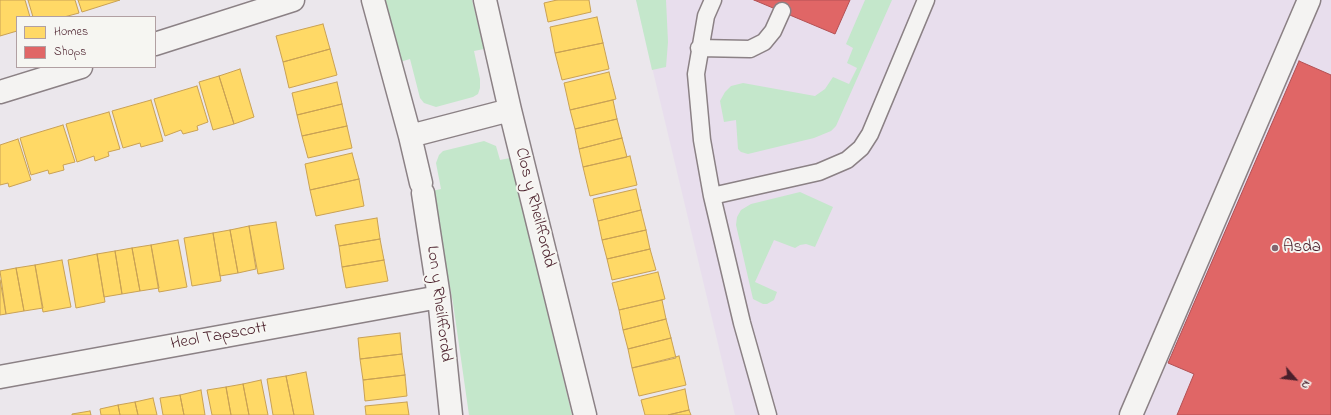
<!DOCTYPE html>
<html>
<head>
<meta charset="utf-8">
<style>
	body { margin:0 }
	#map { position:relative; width:1331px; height:415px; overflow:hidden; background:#ebe7ec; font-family:"Indie Flower",sans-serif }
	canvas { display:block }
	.legend { position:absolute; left:16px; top:16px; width:140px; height:52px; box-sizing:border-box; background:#f6f6f2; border:1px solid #b1a0a2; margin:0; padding:5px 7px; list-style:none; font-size:12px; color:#4a1f2b }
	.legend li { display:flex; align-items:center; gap:8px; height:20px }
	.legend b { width:20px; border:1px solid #b1a0a2 }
	.north { position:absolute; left:1275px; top:359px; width:40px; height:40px; -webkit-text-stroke:3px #f6f6f2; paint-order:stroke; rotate:118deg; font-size:11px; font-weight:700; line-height:16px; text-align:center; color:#4a1f2b }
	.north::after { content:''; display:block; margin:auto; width:14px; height:18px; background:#4a1f2b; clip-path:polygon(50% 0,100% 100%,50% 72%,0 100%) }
</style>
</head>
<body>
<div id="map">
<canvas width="1331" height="415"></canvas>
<ul class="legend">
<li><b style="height:11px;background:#ffd966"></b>Homes</li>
<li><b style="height:11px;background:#e06666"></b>Shops</li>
</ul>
<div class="north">N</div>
</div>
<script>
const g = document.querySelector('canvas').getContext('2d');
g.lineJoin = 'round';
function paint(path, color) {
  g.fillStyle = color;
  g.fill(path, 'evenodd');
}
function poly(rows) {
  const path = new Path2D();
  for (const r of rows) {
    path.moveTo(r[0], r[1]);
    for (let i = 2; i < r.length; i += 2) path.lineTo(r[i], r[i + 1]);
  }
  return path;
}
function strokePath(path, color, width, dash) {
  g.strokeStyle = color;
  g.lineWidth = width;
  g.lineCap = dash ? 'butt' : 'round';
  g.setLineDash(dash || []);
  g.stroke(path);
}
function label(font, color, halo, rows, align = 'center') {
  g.font = font + ' "Indie Flower",sans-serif';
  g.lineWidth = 4;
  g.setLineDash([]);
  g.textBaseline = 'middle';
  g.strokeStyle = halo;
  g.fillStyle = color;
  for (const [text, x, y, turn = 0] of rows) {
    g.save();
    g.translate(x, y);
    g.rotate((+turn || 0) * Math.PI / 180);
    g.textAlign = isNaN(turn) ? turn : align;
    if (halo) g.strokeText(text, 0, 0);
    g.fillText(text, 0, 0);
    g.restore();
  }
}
const built = poly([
	[636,0,1331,0,1331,415,735,415]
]);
const green = poly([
	[383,0,472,0,484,49,474,51,480,79,480,88,478,94,473,97,436,107,424,103,420,98,410,59,400,62],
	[636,0,666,0,668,42,666,67,652,70],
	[865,0,892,0,836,126,831,131,814,138,748,154,741,152,738,149,736,120,724,122,720,101,725,92,731,86,743,83,815,96,825,89,833,77,849,84,857,68,847,63,853,48,846,44],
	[484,141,496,146,500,160,510,158,572,415,469,415,453,303,432,191,441,189,436,163,439,155,443,151],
	[800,192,833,207,815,247,806,244,800,245,795,248,774,240,755,282,777,292,774,300,767,304,763,304,753,299,736,225,737,217,741,210,751,204]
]);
const homes = poly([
	[0,0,25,0,30,17,17,17,17,31,0,36,0,0],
	[28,0,75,0,79,13,64,17,33,17,28,0],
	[78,0,120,0,82,12,78,0],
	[557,0,589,0,591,12,548,22,544,3,557,0],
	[597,17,603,43,555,53,550,27,597,17],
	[323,24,330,49,283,62,276,36,323,24],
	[603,43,609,69,562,80,555,53,603,43],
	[330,49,337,75,289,88,283,62,330,49],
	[240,69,254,117,234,124,219,76,240,69],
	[609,72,616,99,570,110,564,83,609,72],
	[219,76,234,124,213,130,199,82,219,76],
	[337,82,342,104,297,115,292,93,337,82],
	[197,86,208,122,197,126,198,130,183,134,181,130,165,136,154,99,197,86],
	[151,100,163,141,141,147,140,143,123,148,112,111,151,100],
	[613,100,617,119,575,129,570,110,613,100],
	[342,104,347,126,302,136,297,115,342,104],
	[109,112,120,149,108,152,109,156,95,161,94,156,77,162,66,124,109,112],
	[617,119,622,138,579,149,575,129,617,119],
	[63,125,75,162,63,165,64,170,49,174,48,170,31,175,20,138,63,125],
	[347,126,352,148,308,158,302,136,347,126],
	[622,138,627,157,583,167,579,149,622,138],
	[18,139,31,180,9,187,8,183,0,185,0,145,18,139],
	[352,153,359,179,310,190,305,164,352,153],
	[630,156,637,185,590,196,583,167,630,156],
	[359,179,364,206,316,216,310,190,359,179],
	[636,189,641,210,598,221,593,199,636,189],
	[641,210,646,230,602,240,598,221,641,210],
	[377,218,380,239,339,246,335,225,377,218],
	[276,222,284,269,258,274,249,226,276,222],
	[249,226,256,269,238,273,230,230,249,226],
	[230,230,238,273,220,276,213,233,230,230],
	[646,230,650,249,607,259,602,240,646,230],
	[213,233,221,281,192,286,184,238,213,233],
	[380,239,384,260,342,267,339,246,380,239],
	[178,240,187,287,159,292,151,245,178,240],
	[151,245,159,288,140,291,132,248,151,245],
	[132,248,140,291,122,294,115,251,132,248],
	[650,249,656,270,612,280,607,259,650,249],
	[115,251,122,294,104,297,97,254,115,251],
	[97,254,105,302,76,308,68,260,97,254],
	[62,260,71,307,43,312,35,265,62,260],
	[384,260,388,281,346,288,342,267,384,260],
	[35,265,43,308,24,311,16,268,35,265],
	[16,268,24,311,6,314,0,271,16,268],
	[658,272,665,299,619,310,612,283,658,272],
	[0,280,6,314,0,315,0,280],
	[662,300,666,319,623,330,619,310,662,300],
	[666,319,671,338,628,349,623,330,666,319],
	[400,333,402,354,360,359,358,338,400,333],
	[671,338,676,358,632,368,628,349,671,338],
	[402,354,405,375,363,380,360,359,402,354],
	[679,356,686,385,639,396,632,368,679,356],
	[306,372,314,415,294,415,286,376,306,372],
	[405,375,407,396,365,401,363,380,405,375],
	[286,376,294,415,273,415,267,379,286,376],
	[261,380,268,415,249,415,243,384,261,380],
	[243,384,249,415,231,415,226,387,243,384],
	[226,387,231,415,212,415,207,390,226,387],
	[685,389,689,410,668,415,645,415,641,400,685,389],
	[201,390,205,415,184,415,180,395,201,390],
	[180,395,184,415,163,415,160,398,180,395],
	[153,398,157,415,138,415,135,402,153,398],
	[135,402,138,415,120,415,118,405,135,402],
	[407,402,409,415,366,415,365,406,407,402],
	[118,405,120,415,101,415,100,409,118,405],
	[689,410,691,415,668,415,689,410],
	[90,411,91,415,72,415,72,414,90,411]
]);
const shops = poly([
	[754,0,850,0,835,34,754,0],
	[1299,61,1331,75,1331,415,1177,415,1194,374,1168,363,1299,61]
]);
const service = poly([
	[713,0,706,16,696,74,702,140,712,196,742,323,768,415],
	[699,48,750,49,764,42,773,31,782,11],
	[712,196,819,172,847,160,861,148,870,134,926,0]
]);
const pedestrian = poly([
	[1131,415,1309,0]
]);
const minor = poly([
	[373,0,410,136,421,183],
	[485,0,510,110,585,415],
	[155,44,293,0],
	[0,92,81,67],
	[410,136,510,110],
	[423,193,439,297,451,415],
	[0,377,439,297]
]);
const markers = [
	[1275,248,4,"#82656f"]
];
const streetNames = [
	["Clos y Rheilffordd",534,208,76],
	["Lon y Rheilffordd",438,304,83],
	["Heol Tapscott",219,337,-10]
];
const poiNames = [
	["Asda",1283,248]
];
paint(built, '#e8deed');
paint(green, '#c4e7cb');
paint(homes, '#ffd966');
strokePath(homes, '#c9a154', 1);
paint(shops, '#e06666');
strokePath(shops, '#b35154', 1);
strokePath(service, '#8b8185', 19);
strokePath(pedestrian, '#8b8185', 25);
strokePath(minor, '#8b8185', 25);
strokePath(service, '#f4f3f2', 16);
strokePath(pedestrian, '#f4f3f2', 22);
strokePath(minor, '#f4f3f2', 22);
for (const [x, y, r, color] of markers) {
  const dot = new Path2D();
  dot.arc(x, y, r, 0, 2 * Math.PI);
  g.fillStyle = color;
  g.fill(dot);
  strokePath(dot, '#f6f6f2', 1.5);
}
label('17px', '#4a1f2b', '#f6f6f2', streetNames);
label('17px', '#4a1f2b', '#f6f6f2', poiNames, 'left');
</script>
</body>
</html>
